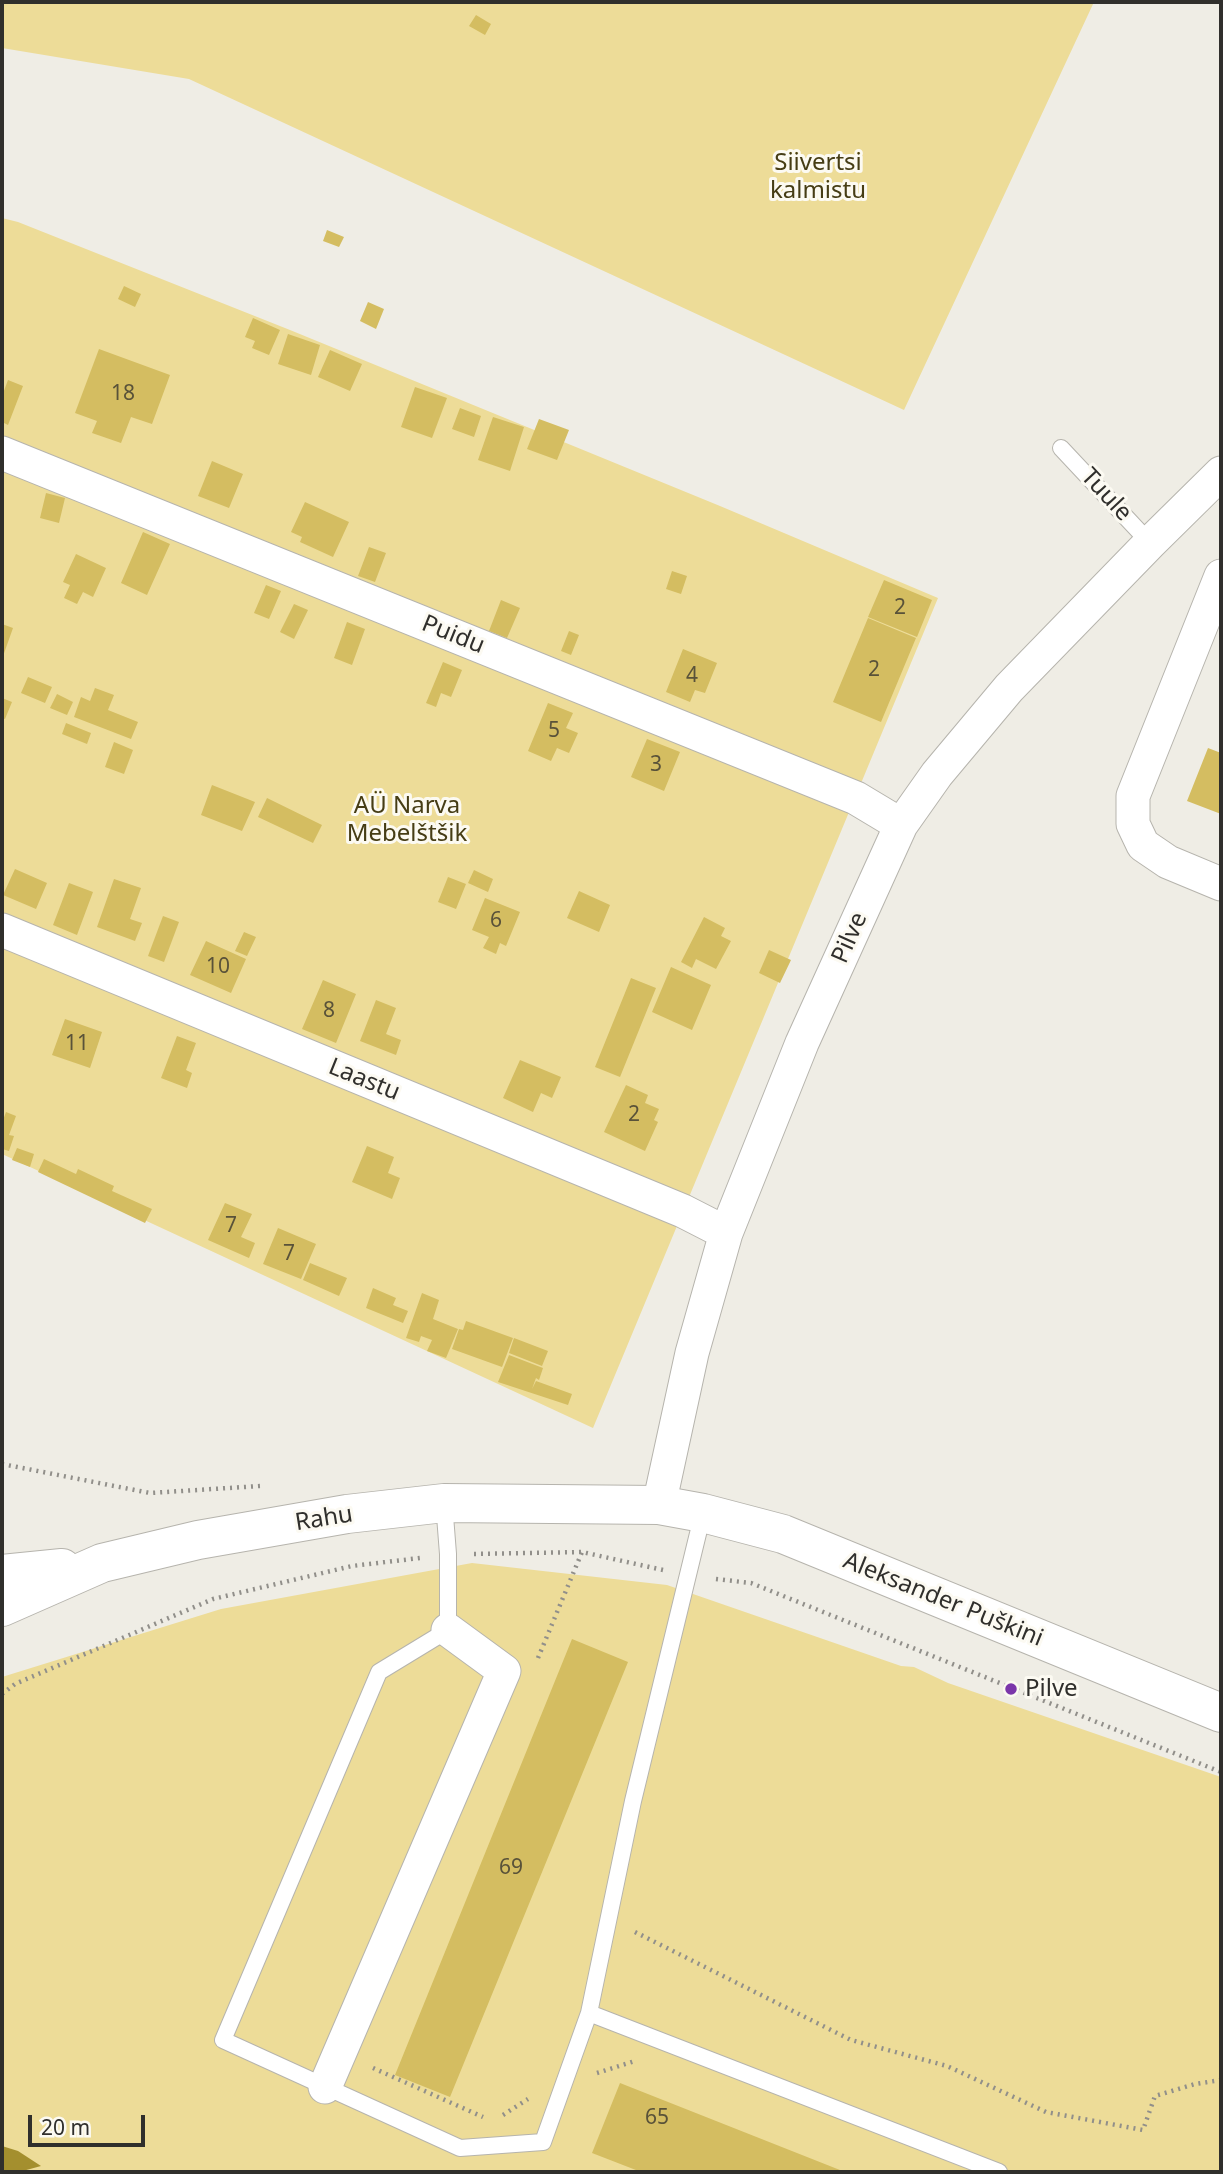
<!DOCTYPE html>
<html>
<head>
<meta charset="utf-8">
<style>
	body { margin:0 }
	#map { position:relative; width:1223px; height:2174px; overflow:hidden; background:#efede5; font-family:"Noto Sans",sans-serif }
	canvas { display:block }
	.frame { position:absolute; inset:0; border:4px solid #302f2c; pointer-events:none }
	.scale { position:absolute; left:28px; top:2115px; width:117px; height:32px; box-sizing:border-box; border:4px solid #302f2c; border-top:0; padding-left:9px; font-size:21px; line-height:24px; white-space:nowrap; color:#302f2c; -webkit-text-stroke:5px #fcfaf2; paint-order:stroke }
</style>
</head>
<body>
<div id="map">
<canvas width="1223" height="2174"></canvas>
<div class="frame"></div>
<div class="scale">20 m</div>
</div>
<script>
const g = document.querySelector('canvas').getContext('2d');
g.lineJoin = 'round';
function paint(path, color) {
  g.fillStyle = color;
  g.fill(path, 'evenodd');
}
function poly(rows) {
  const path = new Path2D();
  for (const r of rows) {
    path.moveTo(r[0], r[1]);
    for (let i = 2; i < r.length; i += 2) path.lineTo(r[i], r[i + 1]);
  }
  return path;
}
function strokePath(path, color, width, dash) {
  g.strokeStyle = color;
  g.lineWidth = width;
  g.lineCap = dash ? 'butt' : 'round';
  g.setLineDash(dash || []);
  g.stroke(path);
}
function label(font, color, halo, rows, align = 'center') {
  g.font = font + ' "Noto Sans",sans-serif';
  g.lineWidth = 6;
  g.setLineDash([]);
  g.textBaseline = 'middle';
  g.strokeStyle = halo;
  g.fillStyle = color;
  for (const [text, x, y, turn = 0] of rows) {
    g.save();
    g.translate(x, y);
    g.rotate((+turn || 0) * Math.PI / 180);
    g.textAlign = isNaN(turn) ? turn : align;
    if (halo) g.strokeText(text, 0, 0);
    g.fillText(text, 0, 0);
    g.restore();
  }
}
const green = poly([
	[2,2,1094,2,904,410,189,79,2,48],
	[2,218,18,222,290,330,720,506,938,598,593,1428,2,1154],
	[472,1563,667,1585,901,1666,914,1667,948,1683,1221,1777,1221,2172,2,2172,2,1677,221,1609]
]);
const water = poly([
	[2,2146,18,2151,41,2166,19,2172,2,2172]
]);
const building = poly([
	[476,15,491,24,485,35,469,26],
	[327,230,344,237,339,247,323,241],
	[124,286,141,294,135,307,118,299],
	[368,302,384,309,376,329,360,321],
	[253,318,280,330,269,355,252,348,255,341,245,337],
	[288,334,320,345,311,375,278,364],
	[99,349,170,375,152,424,131,417,121,443,92,433,97,421,75,413],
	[330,350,362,364,350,391,318,377],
	[8,380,23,386,8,425,2,422,2,396],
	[415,387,447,398,432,438,401,427],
	[460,408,481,416,474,437,452,429],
	[493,417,524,427,510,471,478,460],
	[539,419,569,430,557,460,527,449],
	[212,461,243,474,229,508,198,496],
	[46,493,65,498,59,523,40,518],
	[305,502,349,522,333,557,300,542,302,537,291,532],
	[143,532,170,544,147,595,121,583],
	[369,547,386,553,375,582,358,576],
	[76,554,106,568,93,597,83,592,77,604,64,598,70,585,63,582],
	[672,571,687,576,681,594,666,589],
	[884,580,932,600,917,637,868,617],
	[266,585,281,591,269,619,254,613],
	[501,600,520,608,507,638,489,631],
	[294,604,308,610,294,639,280,632],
	[868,618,916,638,881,722,833,702],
	[347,622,365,629,352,665,334,658],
	[2,624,13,628,2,659],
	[569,631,579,635,571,655,561,651],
	[683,649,717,663,705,693,695,690,690,702,666,692],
	[443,662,462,670,451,697,441,693,436,707,426,703],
	[28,677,52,687,45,703,21,693],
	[95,688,114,695,108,710,138,722,131,739,74,717,81,697,90,701],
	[57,694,73,702,67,715,50,708],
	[2,698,12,702,5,719,2,718],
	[548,703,573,713,566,728,578,733,569,753,557,748,551,761,528,751],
	[66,723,91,733,87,744,62,734],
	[647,739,680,752,664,791,631,777],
	[114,742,133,750,124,774,105,767],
	[1208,748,1221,753,1221,814,1187,801],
	[212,785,255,802,242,831,201,815],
	[267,798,322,825,313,843,258,817],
	[15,869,47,883,36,909,3,895],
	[474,870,493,879,488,892,468,883],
	[448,877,466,884,456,909,438,902],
	[114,879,141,888,130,919,142,923,135,941,97,927],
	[69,883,93,892,77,935,53,925],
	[579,891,610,905,599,932,567,918],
	[485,898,520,912,506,946,500,943,496,954,483,948,489,937,472,930],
	[163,916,179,922,164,962,148,956],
	[704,917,725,928,721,936,731,941,716,969,696,959,692,968,681,962],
	[244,932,256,937,247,956,235,951],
	[206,941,246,959,231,993,190,975],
	[769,950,791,960,780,983,759,973],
	[671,967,711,985,692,1030,652,1012],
	[631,978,656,988,620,1077,595,1067],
	[323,980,356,994,336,1043,302,1029],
	[376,1000,396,1008,386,1034,401,1040,396,1055,360,1041],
	[65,1019,102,1032,90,1068,52,1055],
	[177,1036,196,1043,186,1070,192,1073,187,1088,161,1078],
	[520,1060,561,1077,552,1098,541,1093,533,1112,503,1098],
	[626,1085,648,1095,645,1103,659,1109,654,1120,658,1122,645,1151,604,1132],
	[6,1112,16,1116,9,1135,14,1136,9,1151,2,1149,2,1123],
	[367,1146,394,1157,388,1173,400,1178,392,1199,352,1182],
	[17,1148,34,1154,30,1167,12,1160],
	[44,1159,76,1174,78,1169,114,1186,112,1191,152,1209,145,1223,38,1172],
	[225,1203,252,1214,241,1237,255,1243,249,1258,208,1240],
	[278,1228,316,1244,301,1279,263,1264],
	[310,1263,347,1278,339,1296,303,1280],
	[373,1288,396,1298,393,1305,408,1311,403,1323,366,1308],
	[422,1293,439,1300,433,1319,458,1329,446,1358,427,1351,432,1340,421,1336,419,1342,406,1338],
	[466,1321,513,1338,502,1367,452,1349,459,1329,463,1330],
	[514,1338,548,1351,542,1366,509,1353],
	[509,1355,543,1368,539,1380,536,1378,532,1389,536,1381,572,1394,568,1405,498,1382],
	[572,1639,628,1662,450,2097,395,2075],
	[620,2083,845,2172,641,2172,592,2153]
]);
const path = poly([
	[2,1464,150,1493,260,1486],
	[474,1554,582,1552,663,1570],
	[716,1579,751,1583,1221,1772],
	[538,1658,582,1552],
	[2,1694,15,1684,213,1599,352,1566,420,1558],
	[635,1932,851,2040,947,2066,1046,2112,1143,2130,1155,2096,1195,2084,1221,2080],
	[373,2068,483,2117],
	[597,2073,635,2061],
	[503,2115,528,2099]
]);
const lane = poly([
	[1061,448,1150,543],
	[444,1503,448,1554,448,1630,379,1672,223,2040,460,2148,543,2142,589,2013],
	[703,1513,633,1801,589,2013,999,2172]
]);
const street = poly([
	[2,453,856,798,901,825],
	[1221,576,1133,796,1133,824,1143,845,1168,862,1221,884],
	[2,930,683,1211,726,1233],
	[659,1505,692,1353,726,1233,802,1043,901,825,937,774,1009,688,1150,543,1221,473],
	[325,2087,504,1671,448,1630]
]);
const secondary = poly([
	[2,1574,62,1568],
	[2,1607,102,1563,198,1540,347,1514,444,1503,659,1505,703,1513,783,1534,1221,1713]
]);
const markers = [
	[1011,1689,7,"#7b36aa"]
];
const numberNames = [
	["18",123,394],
	["2",900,608],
	["2",874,670],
	["4",692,676],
	["5",554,731],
	["3",656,765],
	["6",496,921],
	["10",218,967],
	["8",329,1011],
	["11",77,1044],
	["2",634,1115],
	["7",231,1226],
	["7",289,1254],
	["69",511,1868],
	["65",657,2118]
];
const parkNames = [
	["Siivertsi",818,163],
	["kalmistu",818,191],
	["AÜ Narva",407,806],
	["Mebelštšik",407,834]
];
const streetNames = [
	["Tuule",1106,495,47],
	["Puidu",453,635,22],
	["Pilve",850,938,-66],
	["Laastu",364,1080,22],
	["Rahu",324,1519,-9],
	["Aleksander Puškini",943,1600,22]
];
const poiNames = [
	["Pilve",1025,1689]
];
paint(green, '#eddc98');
paint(water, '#a48f2e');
paint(building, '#d4bd61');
strokePath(lane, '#b6b4ad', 18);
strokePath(street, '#b6b4ad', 35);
strokePath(secondary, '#b6b4ad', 40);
strokePath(path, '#918f8a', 4.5, [2, 5]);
strokePath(lane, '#fff', 16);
strokePath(street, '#fff', 33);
strokePath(secondary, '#fff', 38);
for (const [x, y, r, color] of markers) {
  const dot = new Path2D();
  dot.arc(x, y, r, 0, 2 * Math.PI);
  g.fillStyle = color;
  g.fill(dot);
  strokePath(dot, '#fcfaf2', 2.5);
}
label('21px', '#595239', null, numberNames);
label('24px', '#463d15', '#fcfaf2', parkNames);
label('24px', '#302f2c', '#fcfaf2', streetNames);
label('24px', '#302f2c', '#fcfaf2', poiNames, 'left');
</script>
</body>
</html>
